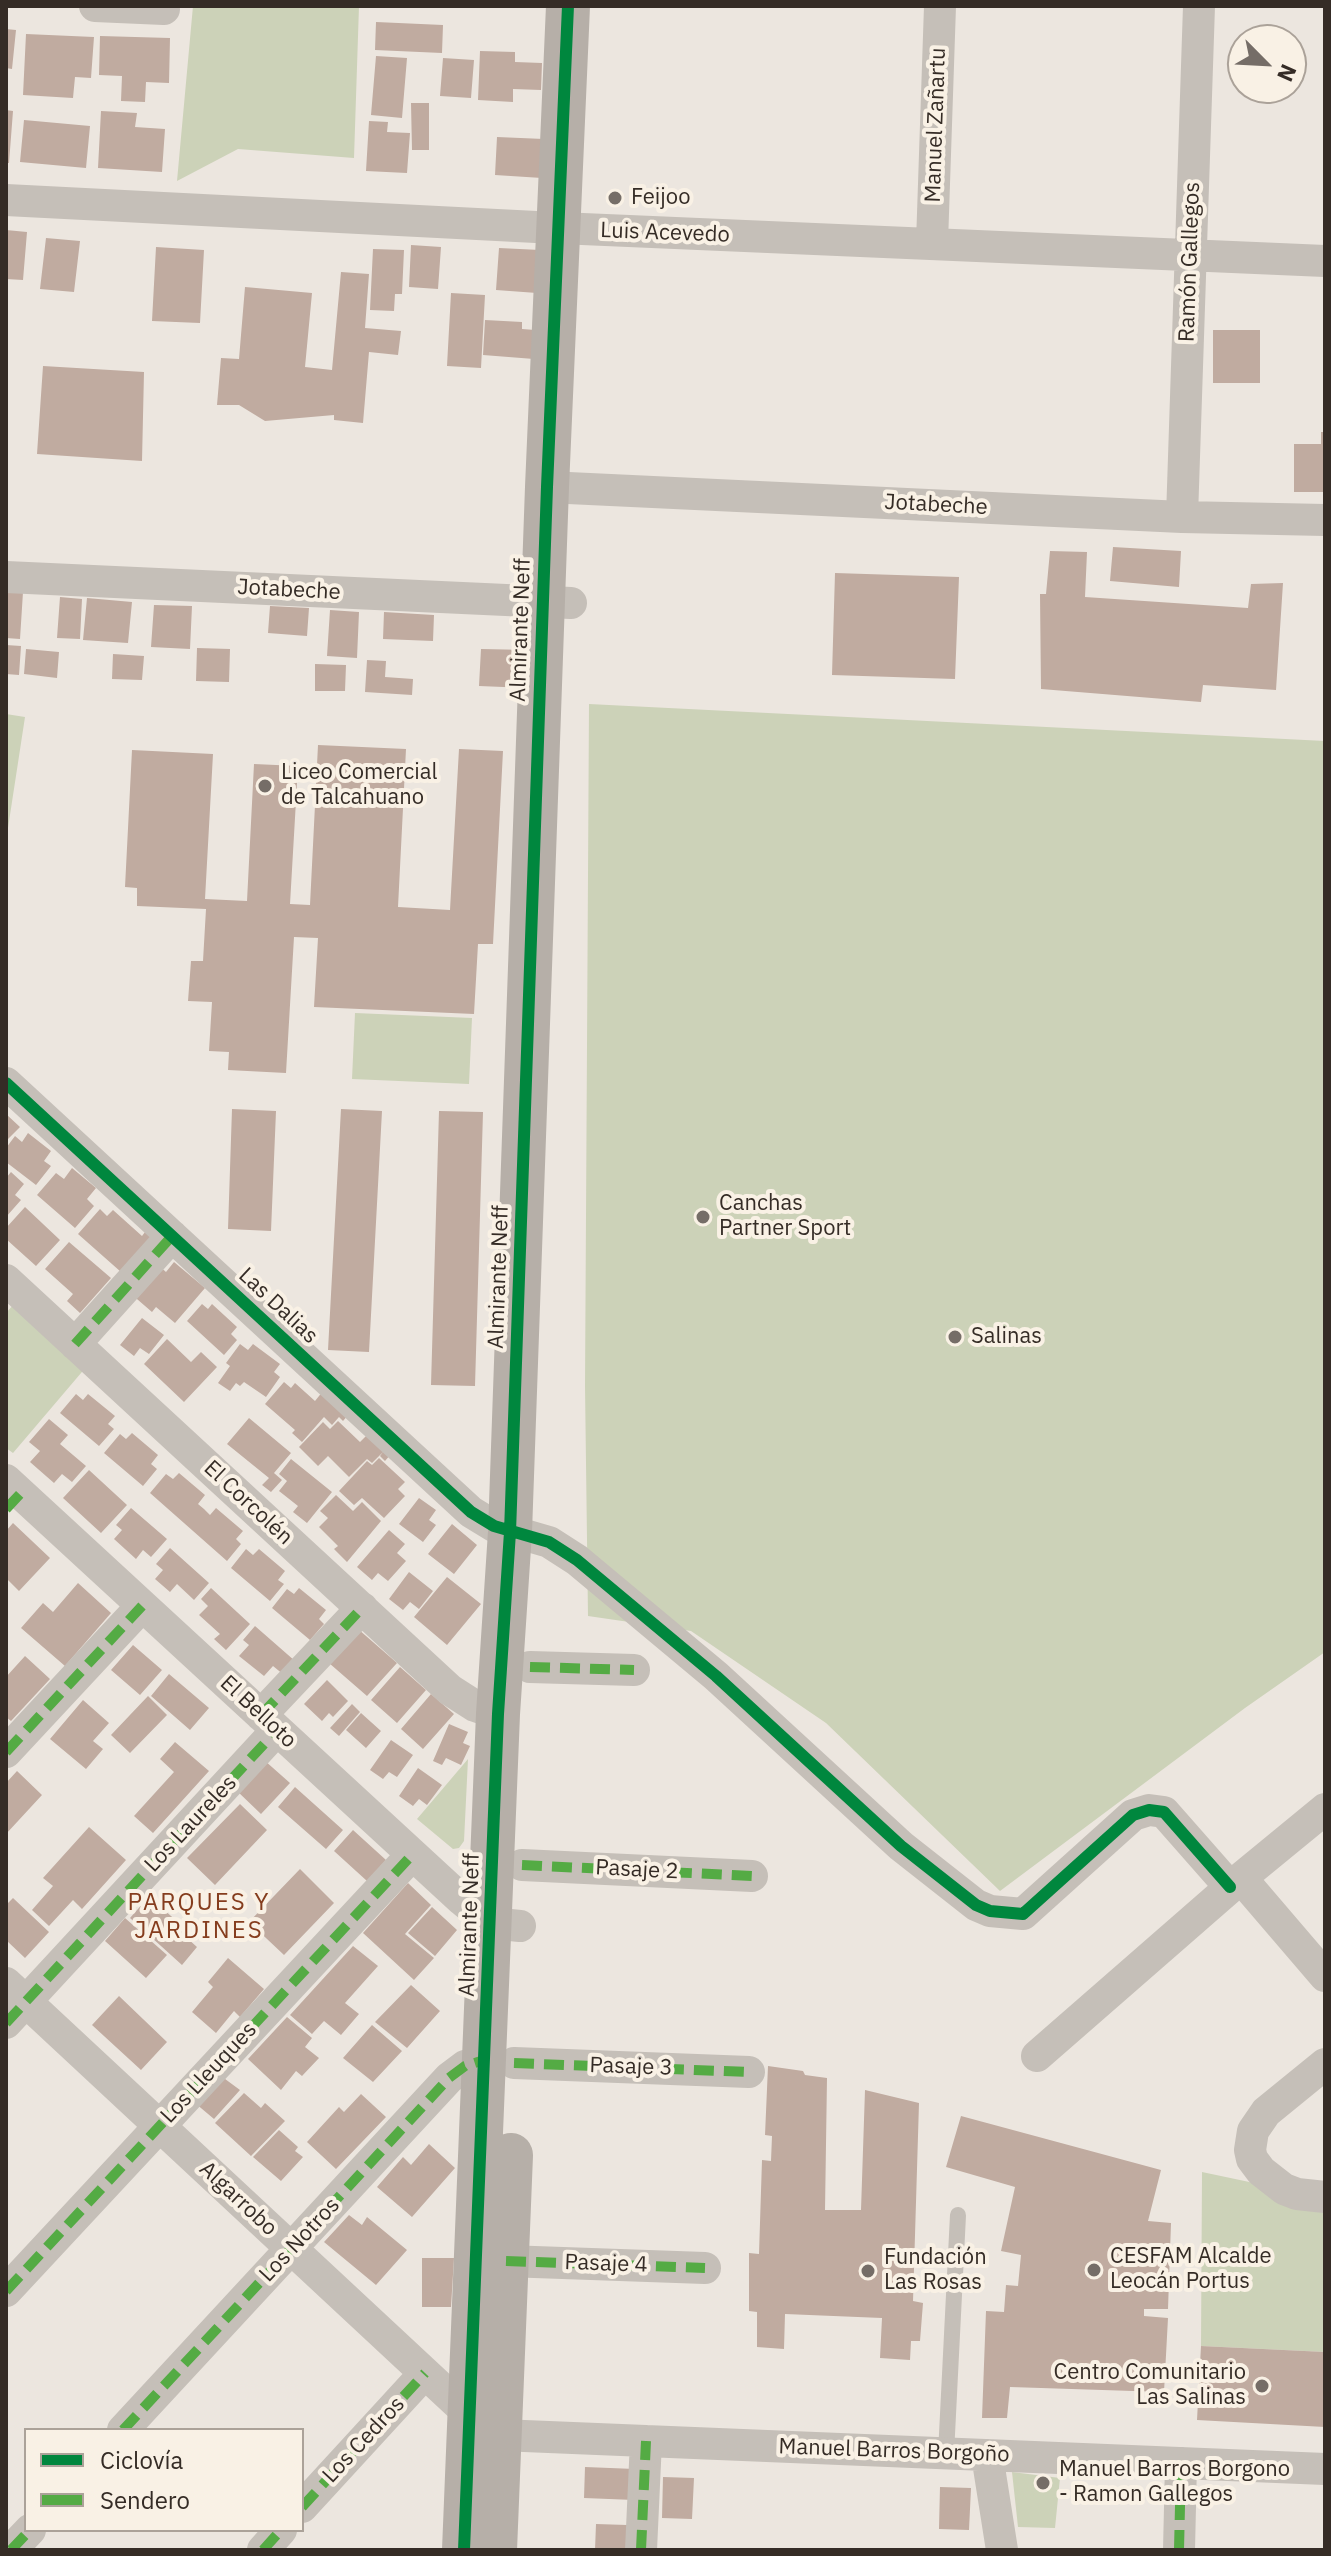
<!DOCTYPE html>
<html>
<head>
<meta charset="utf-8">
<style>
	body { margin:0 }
	#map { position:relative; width:1331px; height:2556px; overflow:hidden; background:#ece6df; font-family:"IBM Plex Sans",sans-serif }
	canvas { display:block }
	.frame { position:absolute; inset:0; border:8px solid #352c26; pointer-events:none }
	.legend { position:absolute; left:24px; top:2428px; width:280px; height:104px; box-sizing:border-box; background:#f9f1e5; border:2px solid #aba299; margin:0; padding:10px 14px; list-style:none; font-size:24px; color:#352c26 }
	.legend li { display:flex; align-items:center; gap:16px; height:40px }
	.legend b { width:40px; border:2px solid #aba299 }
	.north { position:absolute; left:1227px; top:24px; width:80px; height:80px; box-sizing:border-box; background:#f9f1e5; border:2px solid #aba299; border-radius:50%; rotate:114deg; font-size:22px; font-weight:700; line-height:32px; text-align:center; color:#352c26 }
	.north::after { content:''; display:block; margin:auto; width:28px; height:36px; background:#756d67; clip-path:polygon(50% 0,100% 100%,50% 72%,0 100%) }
</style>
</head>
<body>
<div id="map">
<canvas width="1331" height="2556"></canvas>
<div class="frame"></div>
<ul class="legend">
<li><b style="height:10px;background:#00873e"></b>Ciclovía</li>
<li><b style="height:10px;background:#54ab44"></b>Sendero</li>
</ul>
<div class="north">N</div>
</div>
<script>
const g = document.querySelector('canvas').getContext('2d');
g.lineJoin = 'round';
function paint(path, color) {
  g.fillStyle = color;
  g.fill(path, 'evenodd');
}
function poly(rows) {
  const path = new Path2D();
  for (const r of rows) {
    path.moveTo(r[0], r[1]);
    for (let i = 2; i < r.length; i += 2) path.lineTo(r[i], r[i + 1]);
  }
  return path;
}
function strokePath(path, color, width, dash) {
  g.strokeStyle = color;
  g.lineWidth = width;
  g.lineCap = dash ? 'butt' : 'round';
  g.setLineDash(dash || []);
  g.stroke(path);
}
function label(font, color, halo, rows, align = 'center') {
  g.font = font + ' "IBM Plex Sans",sans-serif';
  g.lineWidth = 8;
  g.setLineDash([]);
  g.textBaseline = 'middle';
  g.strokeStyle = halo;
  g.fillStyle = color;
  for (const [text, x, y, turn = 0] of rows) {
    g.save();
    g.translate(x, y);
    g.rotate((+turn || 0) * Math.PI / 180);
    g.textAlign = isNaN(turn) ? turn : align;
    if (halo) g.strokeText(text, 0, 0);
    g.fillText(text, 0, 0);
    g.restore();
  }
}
const green = poly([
	[193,6,359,6,354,158,238,149,177,181],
	[589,704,1325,741,1325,1652,1245,1708,1000,1891,826,1723,691,1631,588,1616,585,1386],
	[6,714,25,717,6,841],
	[355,1013,472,1018,469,1084,352,1079],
	[14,1304,87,1366,13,1453,6,1448,6,1313],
	[468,1759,464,1841,459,1848,453,1849,417,1819],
	[1202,2172,1325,2198,1325,2352,1201,2346],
	[1012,2472,1060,2478,1055,2528,1018,2527]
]);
const building = poly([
	[376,22,443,25,442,53,375,50],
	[6,29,16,30,12,69,6,68],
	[26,34,94,37,91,78,75,77,73,98,23,95],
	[100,36,170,38,169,83,146,82,145,102,121,101,122,76,99,75],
	[480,51,515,52,515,62,542,63,541,90,513,89,513,102,478,100],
	[376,56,407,58,402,118,371,115],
	[443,58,474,60,471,98,440,96],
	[411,103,429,103,429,150,412,150],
	[6,110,13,111,9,163,6,163],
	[101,111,137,113,135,127,165,129,162,172,98,168],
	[24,120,90,126,86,168,20,162],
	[369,121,388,122,387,132,410,133,407,173,366,171],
	[497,137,544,139,542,178,495,175],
	[6,230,27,232,23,280,6,279],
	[46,238,80,241,74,292,40,289],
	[411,245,441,247,438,289,409,287],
	[156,247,204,250,200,323,152,321],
	[499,248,540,250,537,293,496,290],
	[373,249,404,250,402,294,395,294,394,311,370,310],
	[341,272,369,274,365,328,401,331,398,355,369,352,363,423,334,420,334,415,265,421,239,405,217,405,221,358,239,359,245,287,312,293,305,367,332,370],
	[451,293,485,295,481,368,447,366],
	[485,320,522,322,522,329,535,330,534,359,483,355],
	[1213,330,1260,330,1260,383,1213,383],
	[43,366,144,372,142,461,37,454],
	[1321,432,1325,432,1325,492,1294,492,1294,444,1321,444],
	[1113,547,1181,551,1179,587,1110,581],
	[1050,551,1087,552,1085,597,1248,608,1251,584,1283,583,1276,690,1203,685,1201,702,1041,689,1040,594,1046,594],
	[835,573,959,577,955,679,832,675],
	[6,591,23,592,20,639,6,638],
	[60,597,82,599,80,639,57,638],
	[87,598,132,602,128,643,83,640],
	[154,605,192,606,190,649,151,647],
	[270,606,309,608,307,636,268,633],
	[330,610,359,612,357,658,327,656],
	[384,612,434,615,433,641,383,639],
	[6,645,21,646,19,675,6,674],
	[197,648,230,649,229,682,196,681],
	[26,649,59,652,57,678,24,674],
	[481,649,529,650,528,688,479,686],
	[113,654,144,656,142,680,112,679],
	[367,660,386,661,385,677,413,679,412,695,365,692],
	[315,664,346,665,345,691,315,691],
	[318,745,406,749,398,907,450,910,459,749,503,751,493,944,478,944,474,1014,314,1007,318,938,294,937,286,1073,228,1070,229,1052,209,1051,212,1002,188,1001,191,961,203,961,206,909,137,906,137,888,125,887,132,750,213,754,205,899,247,901,254,764,298,766,290,904,310,905],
	[232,1109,276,1111,271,1231,228,1229],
	[341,1109,382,1111,369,1352,328,1350],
	[439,1111,483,1112,475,1386,431,1385],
	[6,1114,20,1127,6,1141],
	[28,1133,51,1151,44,1161,51,1166,36,1185,6,1162,6,1148,15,1136,22,1142],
	[72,1168,96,1188,87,1199,94,1206,75,1228,37,1195,56,1173,64,1179],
	[11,1172,24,1184,15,1195,21,1200,6,1217,6,1178],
	[25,1207,60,1240,36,1266,6,1239,6,1228],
	[100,1209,107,1216,113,1210,142,1236,148,1228,154,1234,121,1272,78,1234],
	[69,1242,111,1278,80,1313,67,1301,73,1294,45,1269],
	[174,1262,205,1288,175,1323,156,1307,152,1312,130,1293,156,1263,166,1272],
	[202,1304,208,1309,212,1304,237,1327,231,1334,237,1340,224,1355,187,1321],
	[142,1318,164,1335,149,1354,140,1348,134,1356,120,1345],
	[167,1339,191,1362,201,1352,217,1367,184,1402,144,1364],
	[240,1344,248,1350,253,1344,280,1364,274,1372,280,1377,266,1397,244,1382,240,1386,236,1383,230,1391,218,1383,230,1366,226,1363],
	[284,1382,291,1388,295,1383,315,1401,323,1391,349,1414,343,1421,339,1417,332,1425,324,1417,302,1442,292,1433,295,1430,265,1404],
	[76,1394,83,1400,88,1394,115,1416,108,1424,114,1429,99,1446,60,1413],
	[249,1418,291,1453,274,1473,282,1480,271,1492,262,1485,269,1478,227,1444],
	[49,1419,68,1435,60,1444,86,1466,72,1482,62,1474,54,1483,30,1462,40,1451,29,1442],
	[338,1421,360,1442,369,1433,391,1454,385,1461,380,1456,383,1452,372,1463,367,1459,349,1477,328,1456,318,1466,299,1447,323,1422,330,1429],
	[132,1433,158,1455,151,1464,157,1469,143,1486,104,1453,120,1434,126,1439],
	[379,1458,405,1482,398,1489,405,1496,384,1518,362,1498,354,1505,339,1491,367,1461,372,1465],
	[291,1459,332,1492,307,1523,293,1512,298,1506,279,1491,287,1481,279,1474],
	[89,1470,127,1505,101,1533,63,1498],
	[179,1473,205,1495,198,1504,204,1509,210,1515,216,1508,243,1531,236,1539,241,1544,227,1561,150,1493,166,1474,173,1479],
	[336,1495,353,1511,362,1502,381,1521,347,1562,334,1549,338,1546,319,1527,328,1518,320,1511],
	[419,1498,436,1510,429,1520,436,1525,423,1542,399,1524],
	[131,1508,167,1539,151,1557,143,1550,136,1559,114,1539,122,1530,116,1525],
	[13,1523,50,1558,19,1591,6,1578,6,1531],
	[452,1524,477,1545,454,1574,428,1554],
	[389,1530,405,1544,397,1553,406,1561,388,1581,378,1573,372,1580,357,1567],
	[170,1548,209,1583,194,1600,177,1584,170,1592,155,1579,163,1570,156,1564],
	[246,1549,253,1555,259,1549,285,1571,278,1580,284,1584,270,1601,231,1568],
	[409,1572,433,1591,419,1609,410,1602,403,1610,389,1599],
	[447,1577,481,1604,447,1645,414,1617],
	[78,1583,111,1613,65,1666,21,1628,43,1603,53,1612],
	[211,1588,250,1624,226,1650,214,1639,220,1634,199,1615,208,1606,201,1599],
	[299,1588,326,1610,319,1619,324,1624,310,1640,272,1608,287,1589,294,1594],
	[255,1626,295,1661,284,1675,273,1666,264,1676,239,1656,249,1645,243,1640],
	[358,1629,397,1663,367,1696,329,1663],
	[133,1645,162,1670,140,1695,111,1670],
	[25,1656,50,1679,11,1721,6,1717,6,1677],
	[400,1667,426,1690,397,1723,371,1700],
	[169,1674,209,1708,190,1730,151,1696],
	[327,1680,348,1701,333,1717,329,1713,322,1721,304,1704],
	[431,1694,454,1714,423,1749,401,1729],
	[148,1696,167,1715,130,1753,111,1735],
	[83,1700,109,1723,93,1741,103,1749,86,1769,50,1739],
	[352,1704,360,1712,339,1736,330,1728],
	[361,1713,381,1731,366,1748,346,1730],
	[449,1724,468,1732,463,1743,470,1746,461,1765,446,1758,442,1765,433,1761],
	[391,1740,413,1755,397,1777,389,1772,383,1779,370,1770],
	[175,1742,209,1771,153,1833,134,1816,174,1772,160,1759],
	[264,1760,290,1783,261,1814,236,1790],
	[418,1768,442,1785,427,1805,419,1799,413,1806,399,1796],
	[17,1771,42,1795,6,1834,6,1783],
	[295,1787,343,1830,326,1849,278,1807],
	[240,1804,267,1830,215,1885,187,1858],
	[89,1827,126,1860,82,1909,73,1900,49,1926,32,1910,53,1886,43,1878],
	[353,1830,386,1860,367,1881,334,1851],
	[300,1869,334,1903,284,1955,249,1922],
	[408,1883,431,1905,405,1934,434,1958,414,1980,363,1933],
	[13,1898,49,1932,25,1958,6,1940,6,1905],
	[145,1901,157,1911,161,1907,191,1934,187,1938,197,1947,182,1965,130,1918],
	[432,1907,457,1930,435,1956,408,1933],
	[125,1918,167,1955,146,1978,105,1941],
	[353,1946,378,1966,345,2003,359,2014,341,2035,324,2021,312,2034,290,2015],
	[228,1958,264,1989,240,2017,234,2011,216,2033,192,2012,213,1987,208,1982],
	[411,1985,440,2011,407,2048,375,2022],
	[119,1996,167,2042,141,2070,92,2025],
	[287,2017,312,2038,305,2047,319,2058,302,2076,296,2071,281,2090,248,2059],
	[372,2025,402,2051,373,2082,343,2058],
	[768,2066,803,2071,805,2075,827,2078,825,2210,861,2210,865,2090,919,2103,913,2301,923,2303,920,2341,911,2341,910,2360,880,2358,882,2318,785,2314,784,2349,757,2347,757,2312,749,2311,749,2253,759,2254,762,2160,771,2161,772,2136,765,2135],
	[221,2076,240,2090,214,2119,195,2103],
	[244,2093,261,2108,265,2103,285,2121,251,2156,215,2123],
	[361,2094,386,2117,336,2169,307,2142,339,2107,344,2112],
	[961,2116,1161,2170,1148,2221,1171,2223,1168,2309,1144,2309,1144,2316,1168,2318,1164,2392,1010,2387,1007,2418,982,2418,986,2311,1004,2312,1006,2285,1018,2286,1021,2255,1001,2251,1015,2187,946,2167],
	[279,2130,298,2147,295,2151,303,2157,281,2181,253,2157],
	[429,2144,455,2168,412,2217,377,2187,403,2157,411,2165],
	[349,2215,362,2225,367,2217,407,2250,376,2285,324,2242],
	[422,2258,454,2258,451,2307,422,2307],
	[1201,2346,1325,2352,1325,2427,1197,2420],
	[585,2467,635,2469,634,2500,584,2498],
	[663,2477,694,2478,692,2519,662,2518],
	[940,2487,971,2488,969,2530,939,2529],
	[596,2524,627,2525,626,2550,595,2550]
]);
const lane = poly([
	[946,2454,958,2215]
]);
const street = poly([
	[95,6,164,9],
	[6,200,536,227,1325,261],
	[932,243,940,6],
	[547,487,1182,517,1325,520],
	[1182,517,1199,6],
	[6,577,571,603],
	[6,1083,471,1512,494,1526,549,1542,577,1560,716,1676,901,1846,976,1905,990,1911,1023,1914,1133,1815,1149,1810,1164,1812,1230,1887],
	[6,1280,450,1690,475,1706,498,1714],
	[75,1344,172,1236],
	[6,1480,462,1900,490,1923,520,1926],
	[530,1667,634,1670],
	[261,1715,362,1608],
	[6,1752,142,1606],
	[522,1865,752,1876],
	[1241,1878,1325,1976],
	[6,1983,469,2414,500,2435,1325,2469],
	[6,2023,277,1730],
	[1037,2056,1241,1878,1325,1809],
	[514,2063,749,2072],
	[1325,2064,1266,2112,1253,2131,1250,2150,1252,2159,1261,2171,1284,2189,1297,2194,1325,2197],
	[506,2261,705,2268],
	[6,2291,412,1855],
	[123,2430,449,2078,465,2066,484,2060],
	[987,2455,1002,2550],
	[302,2507,425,2373],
	[11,2550,30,2530],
	[263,2550,281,2530],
	[641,2550,646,2441],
	[1179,2550,1181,2463]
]);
const secondary = poly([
	[464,2550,498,1714,510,1532,547,487,568,6],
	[495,2550,511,2155]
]);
const quiet = poly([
	[75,1344,172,1236],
	[6,1509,21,1493],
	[530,1667,634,1670],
	[261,1715,362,1608],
	[6,1752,142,1606],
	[522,1865,752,1876],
	[6,2023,277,1730],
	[514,2063,749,2072],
	[506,2261,705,2268],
	[6,2291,412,1855],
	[123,2430,449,2078,465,2066,484,2060],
	[302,2507,425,2373],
	[11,2550,30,2530],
	[263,2550,281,2530],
	[641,2550,646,2441],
	[1179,2550,1181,2463]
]);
const cycleway = poly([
	[6,1083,471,1512,494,1526,549,1542,577,1560,716,1676,901,1846,976,1905,990,1911,1023,1914,1133,1815,1149,1810,1164,1812,1230,1887],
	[464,2550,498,1714,510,1532,547,487,568,6]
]);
const markers = [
	[615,198,8,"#756d67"],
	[265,786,8,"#756d67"],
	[703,1217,8,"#756d67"],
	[955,1337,8,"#756d67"],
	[1094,2270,8,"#756d67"],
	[868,2271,8,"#756d67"],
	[1262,2386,8,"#756d67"],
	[1043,2483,8,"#756d67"]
];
const streetNames = [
	["Manuel Zañartu",936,125,-88],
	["Luis Acevedo",665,233,2],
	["Ramón Gallegos",1190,262,-88],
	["Jotabeche",936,505,3],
	["Jotabeche",289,590,3],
	["Almirante Neff",521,630,-88],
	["Almirante Neff",499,1277,-88],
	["Las Dalias",278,1306,43],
	["El Corcolén",248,1503,43],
	["El Belloto",258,1712,43],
	["Los Laureles",191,1824,-47],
	["Pasaje 2",637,1870,3],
	["Almirante Neff",470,1925,-88],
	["Pasaje 3",631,2067,2],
	["Los Lleuques",209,2073,-47],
	["Algarrobo",238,2199,43],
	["Los Notros",300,2240,-47],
	["Pasaje 4",606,2264,2],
	["Los Cedros",364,2440,-47],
	["Manuel Barros Borgoño",894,2451,2]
];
const poiNames = [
	["Feijoo",631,198],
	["Liceo Comercial",281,773],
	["de Talcahuano",281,798],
	["Canchas",719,1204],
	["Partner Sport",719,1229],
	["Salinas",971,1337],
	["CESFAM Alcalde",1110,2257],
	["Leocán Portus",1110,2282],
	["Fundación",884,2258],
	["Las Rosas",884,2283],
	["Centro Comunitario",1246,2373,"right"],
	["Las Salinas",1246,2398,"right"],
	["Manuel Barros Borgono",1059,2470],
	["- Ramon Gallegos",1059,2495]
];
const neighbourhoodNames = [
	["PARQUES Y",199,1903],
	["JARDINES",199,1931]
];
paint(green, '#ccd2b8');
paint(building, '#c0aba0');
strokePath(lane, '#c5bfb8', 16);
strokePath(street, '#c5bfb8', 32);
strokePath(secondary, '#b6afa8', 44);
strokePath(quiet, '#54ab44', 10, [20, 10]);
strokePath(cycleway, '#00873e', 12);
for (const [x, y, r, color] of markers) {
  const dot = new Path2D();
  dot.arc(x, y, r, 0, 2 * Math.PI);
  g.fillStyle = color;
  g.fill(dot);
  strokePath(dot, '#f9f1e5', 3);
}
label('22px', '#352c26', '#f9f1e5', streetNames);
label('22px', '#352c26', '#f9f1e5', poiNames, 'left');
g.letterSpacing = '2px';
label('24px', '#853d1e', '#f9f1e5', neighbourhoodNames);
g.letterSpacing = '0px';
</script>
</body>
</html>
